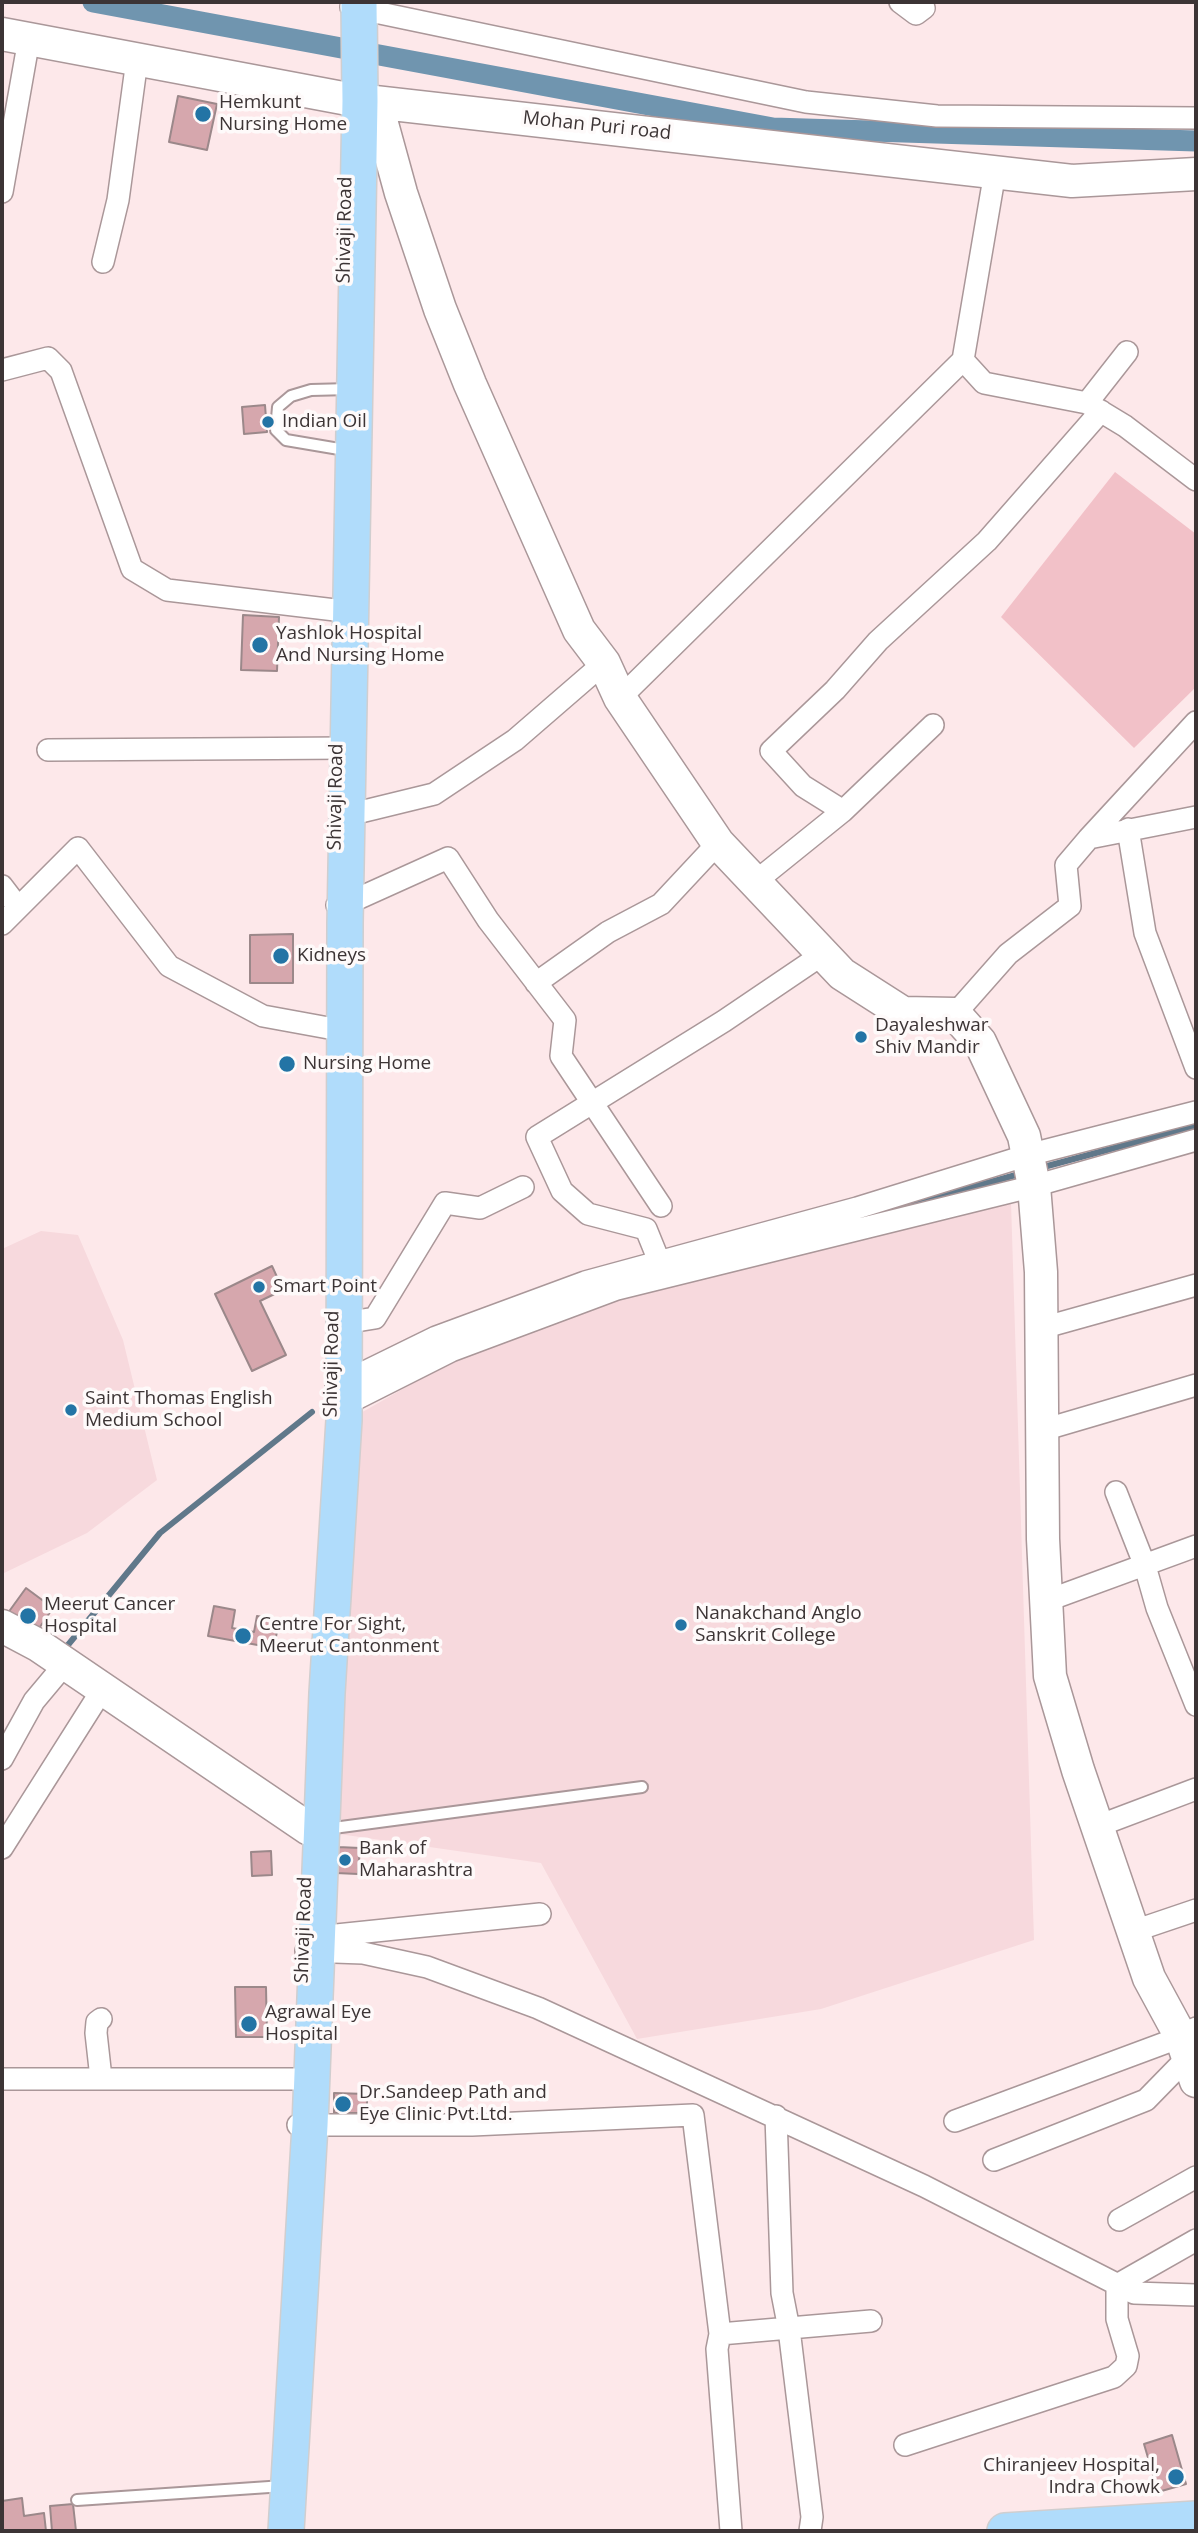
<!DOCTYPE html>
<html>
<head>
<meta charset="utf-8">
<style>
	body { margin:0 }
	#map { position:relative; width:1198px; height:2533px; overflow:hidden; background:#fde8ea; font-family:"Open Sans",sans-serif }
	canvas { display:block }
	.frame { position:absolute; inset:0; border:4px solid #3c3435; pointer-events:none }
</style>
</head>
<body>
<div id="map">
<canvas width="1198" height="2533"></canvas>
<div class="frame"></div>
</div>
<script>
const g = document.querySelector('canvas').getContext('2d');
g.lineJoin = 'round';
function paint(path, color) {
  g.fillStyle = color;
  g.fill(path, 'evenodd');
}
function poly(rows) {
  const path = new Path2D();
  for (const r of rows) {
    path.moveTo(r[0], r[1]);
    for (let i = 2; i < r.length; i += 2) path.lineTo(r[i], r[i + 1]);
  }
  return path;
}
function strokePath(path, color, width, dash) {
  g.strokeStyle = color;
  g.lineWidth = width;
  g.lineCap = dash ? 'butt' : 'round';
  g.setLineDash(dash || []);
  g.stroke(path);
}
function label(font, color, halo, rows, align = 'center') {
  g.font = font + ' "Open Sans",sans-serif';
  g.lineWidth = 7;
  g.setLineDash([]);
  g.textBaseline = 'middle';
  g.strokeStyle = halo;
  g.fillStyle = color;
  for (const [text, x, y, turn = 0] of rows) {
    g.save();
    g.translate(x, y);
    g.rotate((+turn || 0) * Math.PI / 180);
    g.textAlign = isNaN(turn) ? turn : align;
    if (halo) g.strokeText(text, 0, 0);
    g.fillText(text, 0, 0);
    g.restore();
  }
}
const built = poly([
	[1011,1202,1034,1940,821,2009,637,2039,541,1863,325,1832,352,1418,457,1358,633,1293],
	[41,1231,78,1235,123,1340,157,1480,87,1533,2,1574,2,1249]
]);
const green = poly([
	[1115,472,1196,534,1196,687,1134,748,1001,617]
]);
const stream = poly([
	[1040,1168,1196,1126],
	[868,1216,1023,1173],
	[63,1651,160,1533,312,1412]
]);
const canal = poly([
	[93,2,773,128,1196,141]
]);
const building = poly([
	[178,96,217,104,207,150,169,142,178,96],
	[265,405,267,432,244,434,242,407,265,405],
	[243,615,279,617,277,671,241,670,243,615],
	[293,934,293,983,250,983,250,935,293,934],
	[272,1266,283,1290,260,1301,286,1355,252,1371,215,1294,272,1266],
	[26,1588,53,1608,33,1637,5,1617,26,1588],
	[214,1606,235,1610,232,1628,254,1632,257,1616,279,1620,274,1648,208,1636,214,1606],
	[338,1847,360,1848,358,1874,336,1873,338,1847],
	[271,1851,272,1875,252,1876,251,1852,271,1851],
	[235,1987,266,1987,267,2037,236,2037,235,1987],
	[334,2093,367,2094,367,2113,334,2113,334,2093],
	[1172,2435,1186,2484,1158,2492,1144,2444,1172,2435],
	[22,2498,24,2516,44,2513,46,2531,2,2531,2,2501,22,2498],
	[73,2504,76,2531,52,2531,50,2506,73,2504]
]);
const lane = poly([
	[350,389,311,390,291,396,278,407,276,430,286,440,351,451],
	[326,1829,642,1787],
	[77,2500,284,2486]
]);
const street = poly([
	[900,2,916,14,924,8,922,2],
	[351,7,806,102,937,116,1196,118],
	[2,192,29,39],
	[103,262,118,200,137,60],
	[963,360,984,383,1087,403,1125,426,1196,480],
	[2,370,48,358,61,371,132,569,167,590,352,612],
	[1087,403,1127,352],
	[620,698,963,360,995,172],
	[48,750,349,748],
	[843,811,933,725],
	[348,815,434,794,515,740,604,663],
	[1128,829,1145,933,1196,1068],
	[1089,838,1196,722],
	[755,882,843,811,803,786,771,751,835,690,878,641,987,541,1101,411],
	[2,886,18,907],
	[337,905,346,904,448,858,488,920,565,1020,561,1056,661,1206],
	[2,924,78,848,169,966,263,1016,345,1031],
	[536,983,608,932,661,904,718,843],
	[955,1014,1008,954,1070,906,1066,865,1089,838,1196,817],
	[659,1261,646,1229,588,1214,562,1191,537,1137,724,1021,823,954],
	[344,1323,375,1318,445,1203,480,1208,523,1187],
	[1042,1328,1196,1285],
	[336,1386,436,1337,585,1282,857,1208,1028,1155,1196,1112],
	[336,1409,451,1351,617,1289,1034,1186,1196,1140],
	[1043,1430,1196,1385],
	[1116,1492,1145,1566,1157,1608,1196,1705],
	[1046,1601,1196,1546],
	[2,1759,34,1701,65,1664],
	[1098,1826,1196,1789],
	[2,1848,102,1690],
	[1134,1931,1196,1910],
	[317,1937,540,1914],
	[306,1951,363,1953,427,1967,538,2008,924,2186,1134,2293,1196,2295],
	[101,2019,97,2022,96,2033,101,2078],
	[2,2079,312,2079],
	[776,2116,782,2293,789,2329,812,2517,810,2531],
	[955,2121,1181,2037,1196,2028],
	[298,2125,472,2125,693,2115,720,2334,717,2349,731,2531],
	[994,2160,1146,2100,1188,2057],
	[1119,2220,1196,2177],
	[720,2334,871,2321],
	[905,2445,1114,2377,1126,2366,1128,2356,1117,2319,1117,2285,1196,2240]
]);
const secondary = poly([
	[2,34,348,99,1072,181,1196,174],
	[376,102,401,193,440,309,470,384,579,630,604,663,620,698,718,843,842,974,903,1013,955,1014,980,1042,1024,1136,1034,1186,1041,1272,1043,1539,1050,1676,1078,1770,1149,1978,1181,2037,1196,2081],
	[2,1626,38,1645,309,1829,321,1829]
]);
const primary = poly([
	[286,2531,310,2125,327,1693,344,1420,345,923,360,101,359,2],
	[1005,2531,1196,2519]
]);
const markers = [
	[203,114,9,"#2374a5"],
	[268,422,7,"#2374a5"],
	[260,645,9,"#2374a5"],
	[281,956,9,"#2374a5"],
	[861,1037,7,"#2374a5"],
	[287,1064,9,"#2374a5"],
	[259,1287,7,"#2374a5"],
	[71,1410,7,"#2374a5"],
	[28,1616,9,"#2374a5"],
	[681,1625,7,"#2374a5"],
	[243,1636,9,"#2374a5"],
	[345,1860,7,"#2374a5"],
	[249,2024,9,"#2374a5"],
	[343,2104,9,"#2374a5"],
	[1176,2477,9,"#2374a5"]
];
const poiNames = [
	["Hemkunt",219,103],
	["Nursing Home",219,125],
	["Indian Oil",282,422],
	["Yashlok Hospital",276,634],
	["And Nursing Home",276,656],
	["Kidneys",297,956],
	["Dayaleshwar",875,1026],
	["Shiv Mandir",875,1048],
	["Nursing Home",303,1064],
	["Smart Point",273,1287],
	["Saint Thomas English",85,1399],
	["Medium School",85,1421],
	["Meerut Cancer",44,1605],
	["Hospital",44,1627],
	["Nanakchand Anglo",695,1614],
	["Sanskrit College",695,1636],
	["Centre For Sight,",259,1625],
	["Meerut Cantonment",259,1647],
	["Bank of",359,1849],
	["Maharashtra",359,1871],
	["Agrawal Eye",265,2013],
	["Hospital",265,2035],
	["Dr.Sandeep Path and",359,2093],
	["Eye Clinic Pvt.Ltd.",359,2115],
	["Chiranjeev Hospital,",1160,2466,"right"],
	["Indra Chowk",1160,2488,"right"]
];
const streetNames = [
	["Mohan Puri road",597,126,6],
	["Shivaji Road",345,230,-89],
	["Shivaji Road",336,797,-89],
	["Shivaji Road",332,1364,-89],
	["Shivaji Road",304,1930,-88]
];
paint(built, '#f7d9dd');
paint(green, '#f2c1c8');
strokePath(stream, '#60788a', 6);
strokePath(canal, '#7095af', 21);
paint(building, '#d6a7ad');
strokePath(building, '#9b888a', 2);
strokePath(lane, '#aa9799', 14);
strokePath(street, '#aa9799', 24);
strokePath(secondary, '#aa9799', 35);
strokePath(primary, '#d0cecf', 38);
strokePath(lane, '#fff', 10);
strokePath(street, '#fff', 21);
strokePath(secondary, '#fff', 32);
strokePath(primary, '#b0dcfb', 35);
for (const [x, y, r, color] of markers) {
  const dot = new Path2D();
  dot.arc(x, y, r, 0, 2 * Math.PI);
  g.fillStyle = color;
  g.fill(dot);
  strokePath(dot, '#fefafa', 2.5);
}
label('19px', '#3c3435', '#fefafa', poiNames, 'left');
label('19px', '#3c3435', '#fefafa', streetNames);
</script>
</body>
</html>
